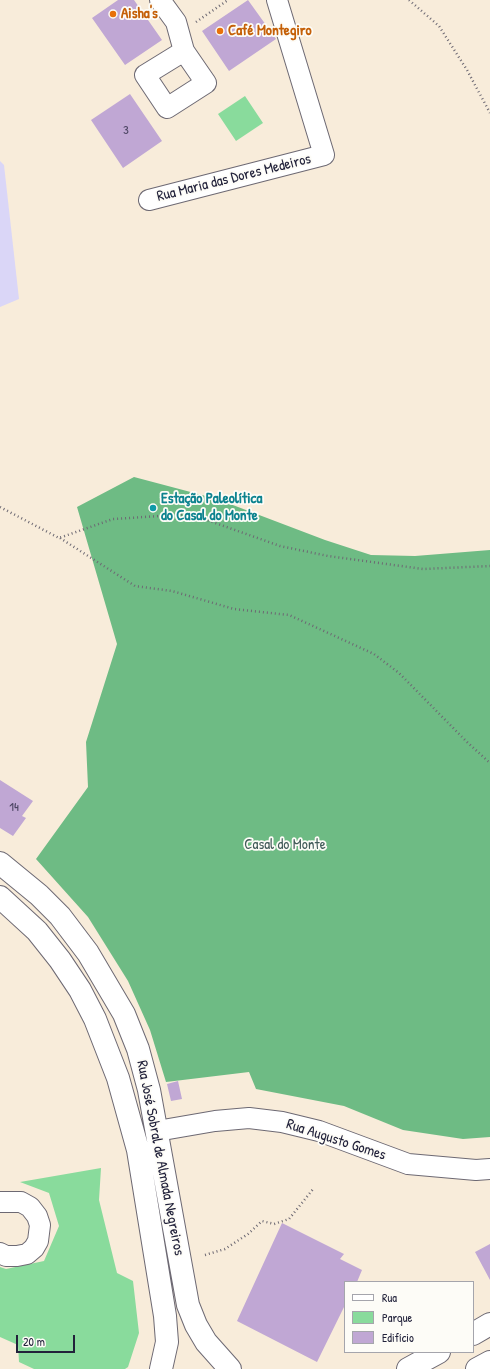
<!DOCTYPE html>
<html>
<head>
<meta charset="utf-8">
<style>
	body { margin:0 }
	#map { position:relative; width:490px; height:1369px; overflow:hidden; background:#f8ecda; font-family:"Patrick Hand",sans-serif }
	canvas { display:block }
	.legend { position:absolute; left:344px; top:1281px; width:130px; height:72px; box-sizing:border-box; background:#fdfcf7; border:1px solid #a5a5ac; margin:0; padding:5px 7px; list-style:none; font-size:12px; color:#22223b }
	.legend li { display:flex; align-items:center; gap:8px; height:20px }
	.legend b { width:20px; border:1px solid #a5a5ac }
	.scale { position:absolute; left:16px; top:1335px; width:59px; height:18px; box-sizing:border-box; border:2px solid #22223b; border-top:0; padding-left:5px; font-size:12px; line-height:14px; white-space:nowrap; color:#22223b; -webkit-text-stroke:3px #fdfcf7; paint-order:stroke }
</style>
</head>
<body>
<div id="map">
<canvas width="490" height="1369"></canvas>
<ul class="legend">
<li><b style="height:5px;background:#fff"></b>Rua</li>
<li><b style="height:11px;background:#89db9c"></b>Parque</li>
<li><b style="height:11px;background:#c0a7d4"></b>Edifício</li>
</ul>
<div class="scale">20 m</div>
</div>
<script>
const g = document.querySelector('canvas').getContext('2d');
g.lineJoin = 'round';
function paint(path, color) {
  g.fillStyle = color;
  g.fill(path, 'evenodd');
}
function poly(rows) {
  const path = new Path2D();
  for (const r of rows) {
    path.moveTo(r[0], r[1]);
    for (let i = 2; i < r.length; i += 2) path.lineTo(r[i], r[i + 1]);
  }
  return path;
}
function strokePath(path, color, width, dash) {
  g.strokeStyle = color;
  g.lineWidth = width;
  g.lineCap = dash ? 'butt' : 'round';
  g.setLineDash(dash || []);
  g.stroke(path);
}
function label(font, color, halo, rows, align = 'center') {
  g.font = font + ' "Patrick Hand",sans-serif';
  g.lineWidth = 3.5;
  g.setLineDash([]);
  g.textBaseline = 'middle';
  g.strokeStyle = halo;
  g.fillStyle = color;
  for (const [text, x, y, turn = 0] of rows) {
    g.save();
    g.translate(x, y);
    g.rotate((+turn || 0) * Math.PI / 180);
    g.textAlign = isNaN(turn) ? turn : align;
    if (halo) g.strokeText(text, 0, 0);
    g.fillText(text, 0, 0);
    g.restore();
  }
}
const built = poly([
	[0,161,4,165,19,299,0,307]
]);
const green = poly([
	[245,96,263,123,236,141,218,114],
	[101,1168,99,1200,117,1273,133,1281,139,1333,128,1367,125,1369,34,1369,19,1362,18,1345,0,1337,0,1267,6,1269,44,1261,59,1226,49,1193,20,1182]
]);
const forest = poly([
	[134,477,217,499,325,540,371,555,415,556,490,550,490,1137,463,1139,403,1130,344,1106,256,1089,249,1072,166,1082,150,1030,128,981,88,917,36,859,88,787,86,742,117,644,77,507]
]);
const building = poly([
	[118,0,134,0,162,40,125,65,92,18],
	[248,0,276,39,229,71,202,31],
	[130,94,162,141,123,168,91,120],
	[0,780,33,801,22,816,26,818,13,836,0,828],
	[178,1081,182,1099,171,1101,167,1084],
	[282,1223,344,1254,340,1259,362,1270,357,1282,345,1282,345,1305,317,1362,237,1321],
	[490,1244,490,1280,475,1252]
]);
const path = poly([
	[409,0,439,26,467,70,490,113],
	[196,22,228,0],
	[0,507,59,538,113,519,190,514,280,546,328,556,423,569,490,566],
	[60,538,135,586,172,591,234,609,289,615,374,654,399,673,467,742,490,763],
	[205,1255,225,1249,248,1234,262,1221,274,1224,289,1219,314,1188]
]);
const minor = poly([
	[160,0,176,22,184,51,206,83,167,108,145,75,184,51],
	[149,200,324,155,277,0],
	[157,1131,215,1121,249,1118,282,1122,319,1131,408,1164,476,1170,490,1169],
	[0,1202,21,1202,30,1207,37,1216,40,1225,38,1241,34,1248,27,1254,17,1256,6,1256,0,1253]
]);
const tertiary = poly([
	[0,863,39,895,60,916,88,953,124,1014,138,1049,149,1090,188,1305,196,1325,206,1342,230,1369],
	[0,897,37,931,60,960,80,990,95,1019,118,1078,138,1150,165,1316,167,1342,161,1369]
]);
const secondary = poly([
	[473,1334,490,1324],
	[408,1369,439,1352],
	[477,1369,490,1362]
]);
const markers = [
	[113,14,4,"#e8710a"],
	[220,31,4,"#e8710a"],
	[153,508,4,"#0f9aa8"]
];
const numberNames = [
	["3",126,131],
	["14",14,808]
];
const foodNames = [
	["Aisha's",121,14],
	["Café Montegiro",228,31]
];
const streetNames = [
	["Rua Maria das Dores Medeiros",234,178,-14],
	["Rua Augusto Gomes",336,1140,18],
	["Rua José Sobral de Almada Negreiros",160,1158,79]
];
const cultureNames = [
	["Estação Paleolítica",161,499],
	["do Casal do Monte",161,516]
];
const parkNames = [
	["Casal do Monte",285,845]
];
paint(built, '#dad6f7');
paint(green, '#89db9c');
paint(forest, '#6ebb84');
paint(building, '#c0a7d4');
strokePath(minor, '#6d6973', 22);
strokePath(tertiary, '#6d6973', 24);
strokePath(secondary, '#6d6973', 24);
strokePath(path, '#6d6973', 2.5, [1, 3]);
strokePath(minor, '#fff', 20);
strokePath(tertiary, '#fff', 22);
strokePath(secondary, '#fff', 22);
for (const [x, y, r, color] of markers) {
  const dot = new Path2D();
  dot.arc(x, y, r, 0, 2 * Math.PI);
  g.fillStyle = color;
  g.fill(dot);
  strokePath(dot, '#fdfcf7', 1.5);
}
label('13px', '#4a4361', null, numberNames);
label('bold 15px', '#c56008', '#fdfcf7', foodNames, 'left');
label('15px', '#22223b', '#fdfcf7', streetNames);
label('bold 15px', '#0d838f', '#fdfcf7', cultureNames, 'left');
label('15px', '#415a58', '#fdfcf7', parkNames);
</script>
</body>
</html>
